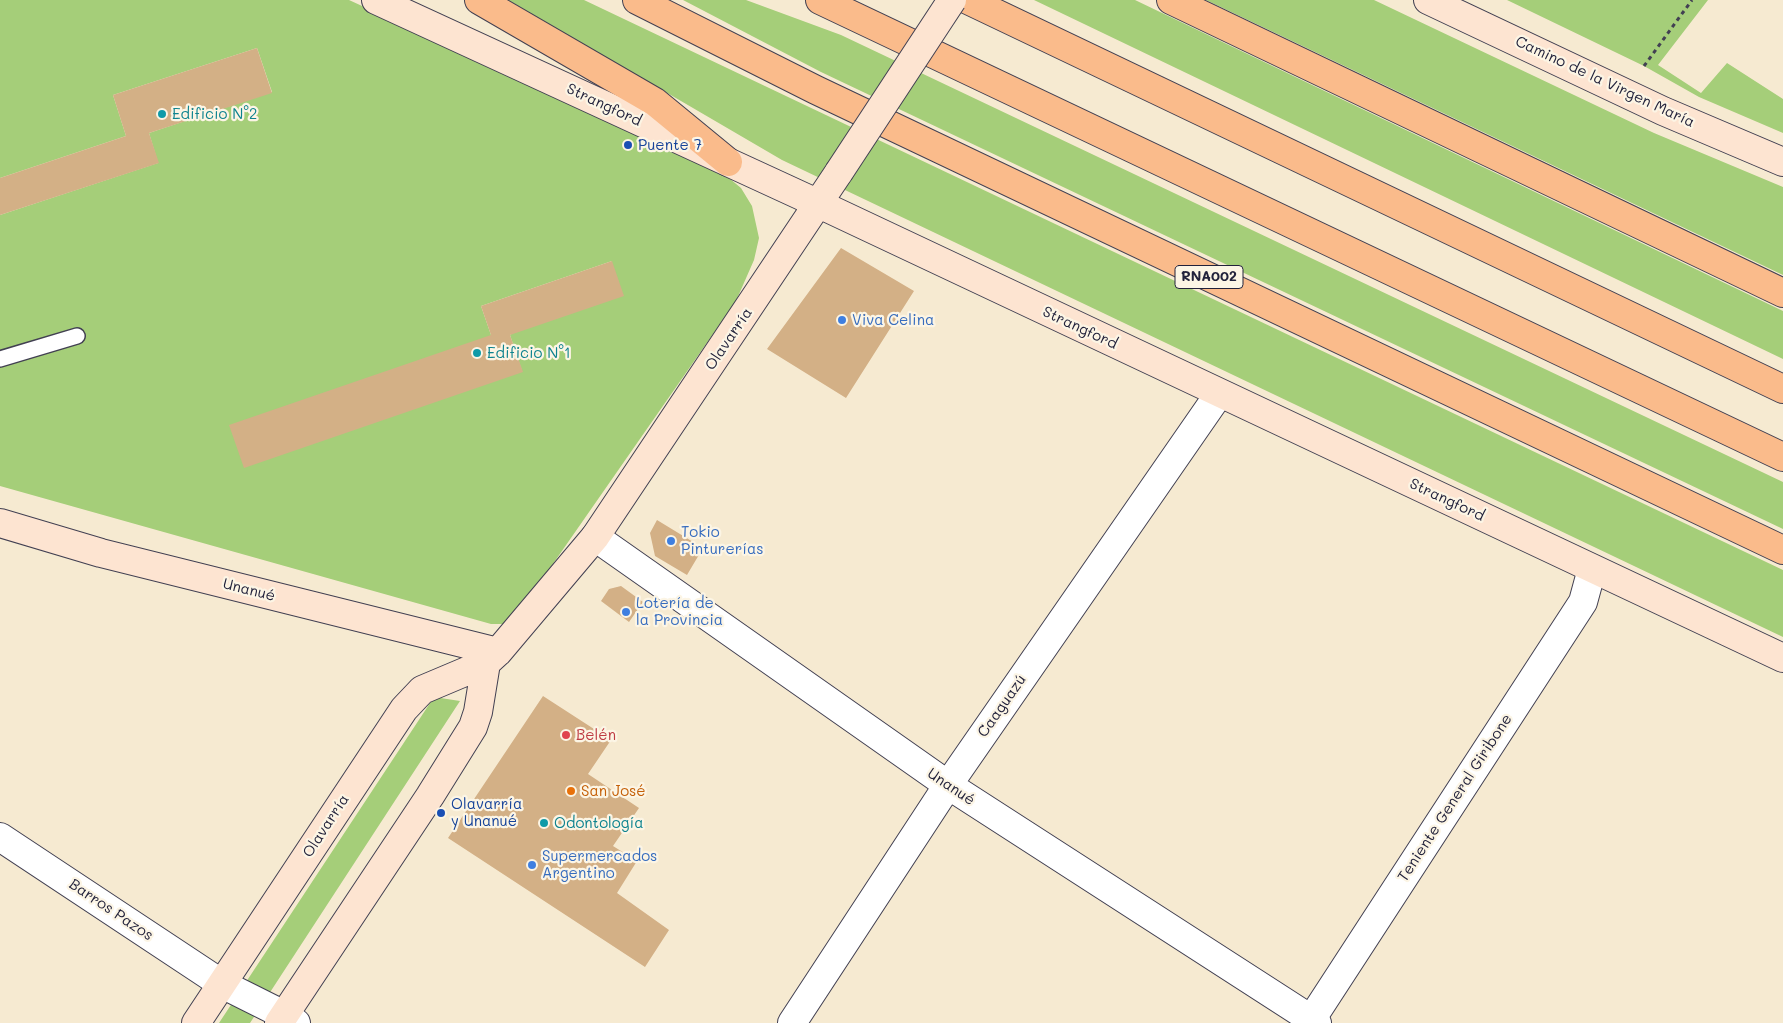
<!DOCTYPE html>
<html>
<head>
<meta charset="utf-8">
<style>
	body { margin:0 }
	canvas { display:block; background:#f6ead1 }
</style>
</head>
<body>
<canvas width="1783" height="1023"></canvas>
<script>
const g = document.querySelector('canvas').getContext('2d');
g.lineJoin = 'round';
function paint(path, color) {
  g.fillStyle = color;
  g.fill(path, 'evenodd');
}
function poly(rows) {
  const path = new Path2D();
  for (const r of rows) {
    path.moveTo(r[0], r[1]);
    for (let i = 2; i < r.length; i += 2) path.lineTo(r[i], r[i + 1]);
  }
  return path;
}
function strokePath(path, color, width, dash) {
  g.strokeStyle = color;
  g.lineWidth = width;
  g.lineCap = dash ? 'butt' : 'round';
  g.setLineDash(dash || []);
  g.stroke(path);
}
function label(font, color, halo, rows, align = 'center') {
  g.font = font + ' Mali,sans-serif';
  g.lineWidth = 4.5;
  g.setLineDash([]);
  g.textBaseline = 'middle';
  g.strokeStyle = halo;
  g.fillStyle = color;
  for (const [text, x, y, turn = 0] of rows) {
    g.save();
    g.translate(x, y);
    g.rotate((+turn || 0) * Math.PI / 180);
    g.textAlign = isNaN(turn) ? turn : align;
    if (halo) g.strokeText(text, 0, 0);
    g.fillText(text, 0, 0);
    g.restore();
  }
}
const green = poly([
	[0,0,349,0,718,169,741,188,752,206,759,238,754,260,736,301,525,604,505,624,491,624,0,486,0,215,158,163,149,133,272,92,257,48,113,95,126,136,0,178],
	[612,261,510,335,522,371,491,335,481,306],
	[508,0,584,0,1783,570,1783,637,782,160],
	[683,0,746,0,841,35,1783,482,1783,529,821,72],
	[1034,0,1135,0,1783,311,1783,359],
	[1206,0,1374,0,1654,133,1783,187,1783,275],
	[1507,0,1708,0,1658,65,1701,93,1727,63,1783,99,1783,133,1699,97,1644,66],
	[434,697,460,701,250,1023,219,1023]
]);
const building = poly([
	[257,48,272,93,149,133,159,163,0,215,0,178,126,136,113,95],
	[841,248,914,291,846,398,767,349],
	[612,261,624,296,510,335,523,372,244,468,229,425,491,335,481,306],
	[657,520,703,548,687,575,655,556,650,533],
	[621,586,643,602,629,622,601,601,609,589],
	[543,696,611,740,588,774,639,808,613,846,637,861,617,893,669,930,645,967,448,838]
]);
const path = poly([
	[1644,66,1692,0]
]);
const lane = poly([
	[0,359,77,336]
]);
const street = poly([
	[595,537,948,785,1317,1023],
	[0,837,222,984,284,1015,296,1023],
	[792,1023,948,785,1219,394],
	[1309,1023,1583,602,1592,569]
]);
const secondary = poly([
	[376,0,819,204,1783,658],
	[1428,0,1663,111,1783,162],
	[0,523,101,553,498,652],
	[196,1023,404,709,422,690,486,663,498,652,595,537,839,172],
	[279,1023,430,796,473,727,478,712,486,663]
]);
const highway = poly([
	[479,0,655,102,728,162],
	[637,0,816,90,1783,550],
	[820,0,1783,457],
	[968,0,1783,389],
	[1171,0,1783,293]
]);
const secondaryBridge = poly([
	[839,172,952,0]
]);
const markers = [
	[162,114,5,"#0f9aa8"],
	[628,145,5,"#1a4fb4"],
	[842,320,5,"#3f7fe0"],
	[477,353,5,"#0f9aa8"],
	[671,541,5,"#3f7fe0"],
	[626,612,5,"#3f7fe0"],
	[566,735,5,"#e0444e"],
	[571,791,5,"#e8710a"],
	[441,813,5,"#1a4fb4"],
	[544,823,5,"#0f9aa8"],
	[532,865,5,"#3f7fe0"]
];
const shields = [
	[1209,277,68]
];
const shieldNames = [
	["RNA002",1209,277]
];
const streetNames = [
	["Camino de la Virgen María",1605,82,25],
	["Strangford",604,105,25],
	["Strangford",1080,328,25],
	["Olavarría",729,339,-56],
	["Strangford",1447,500,25],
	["Unanué",249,590,14],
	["Caaguazú",1002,706,-55],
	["Unanué",951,787,34],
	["Teniente General Giribone",1455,798,-57],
	["Olavarría",326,826,-57],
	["Barros Pazos",111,910,34]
];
const cultureNames = [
	["Edificio N°2",172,114],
	["Edificio N°1",487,353],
	["Odontología",554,823]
];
const transitNames = [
	["Puente 7",638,145],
	["Olavarría",451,804],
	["y Unanué",451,821]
];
const shopNames = [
	["Viva Celina",852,320],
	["Tokio",681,532],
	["Pinturerías",681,549],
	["Lotería de",636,603],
	["la Provincia",636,620],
	["Supermercados",542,856],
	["Argentino",542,873]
];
const healthNames = [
	["Belén",576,735]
];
const foodNames = [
	["San José",581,791]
];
paint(green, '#a5ce79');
paint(building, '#d3b086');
strokePath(lane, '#424052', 18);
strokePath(street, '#424052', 30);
strokePath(secondary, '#424052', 30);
strokePath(highway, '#424052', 30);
strokePath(path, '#424052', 3, [4, 4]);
strokePath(lane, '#fff', 15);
strokePath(street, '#fff', 28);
strokePath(secondary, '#fde4d1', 28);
strokePath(highway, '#fabb8b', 28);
strokePath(secondaryBridge, '#424052', 30, []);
strokePath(secondaryBridge, '#fde4d1', 28);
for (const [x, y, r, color] of markers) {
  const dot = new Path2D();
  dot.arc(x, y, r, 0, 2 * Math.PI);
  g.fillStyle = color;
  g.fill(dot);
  strokePath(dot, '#fcf5e5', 2);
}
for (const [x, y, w] of shields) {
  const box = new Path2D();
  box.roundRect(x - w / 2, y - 11.5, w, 23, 4);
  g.fillStyle = '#fcf5e5';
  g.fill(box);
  strokePath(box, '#22223b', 1);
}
label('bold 14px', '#22223b', null, shieldNames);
label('15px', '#22223b', '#fcf5e5', streetNames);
label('15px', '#0d838f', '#fcf5e5', cultureNames, 'left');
label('15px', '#164399', '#fcf5e5', transitNames, 'left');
label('15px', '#366cbe', '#fcf5e5', shopNames, 'left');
label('15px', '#be3a42', '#fcf5e5', healthNames, 'left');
label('15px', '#c56008', '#fcf5e5', foodNames, 'left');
</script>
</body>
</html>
